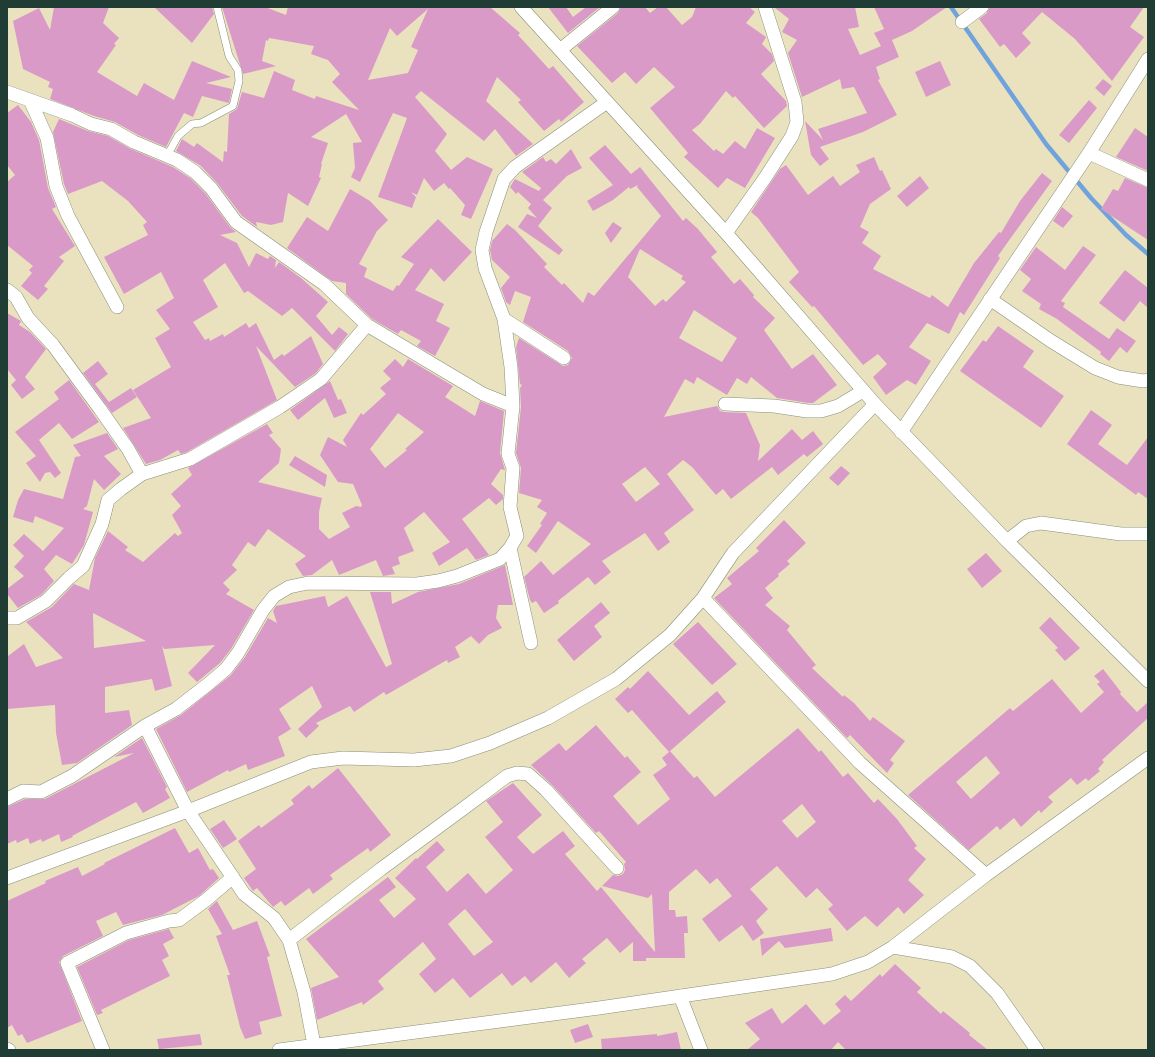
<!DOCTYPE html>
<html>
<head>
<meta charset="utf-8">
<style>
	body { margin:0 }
	#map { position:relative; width:1155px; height:1057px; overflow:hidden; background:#eae2bf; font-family:Caveat,sans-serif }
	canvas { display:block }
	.frame { position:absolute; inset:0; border:8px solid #1f3d34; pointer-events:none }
</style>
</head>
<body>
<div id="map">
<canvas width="1155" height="1057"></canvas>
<div class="frame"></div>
</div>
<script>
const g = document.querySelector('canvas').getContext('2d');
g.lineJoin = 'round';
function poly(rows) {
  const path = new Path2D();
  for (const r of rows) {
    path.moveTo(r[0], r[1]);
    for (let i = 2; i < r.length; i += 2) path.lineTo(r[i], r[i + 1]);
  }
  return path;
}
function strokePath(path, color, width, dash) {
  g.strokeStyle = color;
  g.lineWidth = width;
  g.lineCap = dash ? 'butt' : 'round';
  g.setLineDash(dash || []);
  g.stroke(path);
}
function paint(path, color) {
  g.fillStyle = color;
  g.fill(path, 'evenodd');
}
const stream = poly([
	[951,7,1046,144,1091,198,1126,235,1148,254]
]);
const building = poly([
	[54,7,109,7,103,23,119,38,114,44,116,45,97,72,137,96,144,83,174,100,192,61,231,77,206,83,232,89,229,103,202,96,193,117,184,113,166,147,138,135,115,122,94,116,50,99,53,89,48,87,50,82,23,69,13,21,39,8,50,30],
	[154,7,212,7,214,14,192,43],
	[222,7,265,7,286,15,288,7,490,7,520,33,518,35,549,69,553,66,584,102,561,122,559,119,544,131,518,102,521,100,497,77,486,101,533,144,516,156,495,129,484,141,421,91,415,97,447,134,435,151,451,170,467,157,493,169,471,219,461,215,465,205,450,188,449,189,444,183,434,191,424,178,417,195,411,192,416,197,412,208,378,197,407,118,393,113,360,182,351,177,355,168,353,143,362,142,346,114,311,137,328,143,321,164,322,164,319,177,321,178,308,206,288,193,283,222,271,225,256,222,257,227,242,216,217,183,201,166,176,151,182,139,194,147,197,143,223,162,224,151,227,152,229,114,237,109,242,92,264,98,274,71,295,80,292,90,315,99,316,96,359,110,332,82,340,74,328,60,311,54,314,46,269,38,268,41,266,40,262,61,276,66,243,74],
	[428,9,411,47,418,50,408,73,368,80,390,28,397,36],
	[548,7,566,7,573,17,586,7,600,7,568,33],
	[621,7,645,7,650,13,658,7,666,7,682,25,692,17,696,7,749,7,755,12,746,23,766,37,762,44,772,54,774,61,761,74,786,101,787,106,764,128,735,96,733,98,726,91,700,124,692,130,714,151,716,149,723,154,735,141,745,149,757,128,775,138,745,188,727,178,718,188,684,157,688,153,650,108,675,87,654,67,636,84,625,72,612,83,577,46,618,13],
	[774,7,855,7,859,27,848,29,860,55,881,46,874,33,884,29,874,7,947,7,912,31,892,40,899,57,876,67,880,79,878,80,897,115,863,132,820,147,829,159,820,166,811,155,805,121,823,140,818,129,867,113,854,87,842,89,840,79,802,97,788,53,797,40,782,32,789,19],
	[990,7,1144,7,1130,27,1144,37,1112,81,1075,39,1042,12,1022,33,1031,43,1016,58,1004,44,1000,47,979,19,987,13],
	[940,61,951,85,926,97,915,72],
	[1103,79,1112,86,1104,96,1095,88],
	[1089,100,1097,108,1069,143,1059,135],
	[18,105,31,122,39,140,48,188,56,207,52,209,75,246,59,257,64,261,44,286,48,289,38,300,21,286,32,273,29,270,33,266,7,245,7,182,15,175,7,165,7,113],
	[59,119,88,131,108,136,131,149,173,167,190,178,205,193,230,227,236,232,220,235,237,243,249,267,256,253,268,259,270,256,276,260,275,268,279,262,301,278,328,302,316,316,332,335,339,327,348,334,335,351,292,308,282,316,248,291,244,293,225,263,203,280,218,307,193,322,205,340,209,338,210,341,223,334,224,337,246,323,249,328,256,323,274,360,282,354,284,356,311,336,323,364,316,373,295,387,256,346,277,400,187,452,181,454,178,450,160,460,146,464,123,428,151,418,133,390,171,367,155,338,170,329,156,310,174,298,161,272,124,294,104,257,148,235,143,225,147,222,128,201,102,181,68,194,64,184,53,132],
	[1135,128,1148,137,1148,171,1116,157],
	[605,145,631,174,640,167,683,221,686,218,698,229,717,252,711,257,734,284,740,279,754,295,753,297,775,318,764,330,792,369,813,354,837,385,813,403,808,403,777,398,751,377,747,384,737,378,727,395,697,377,694,384,685,379,664,417,717,406,720,411,724,412,746,413,760,445,758,461,792,429,802,440,813,431,823,444,807,457,804,454,778,475,772,467,731,499,723,489,716,495,692,467,683,460,667,474,694,510,664,533,670,542,658,551,645,533,602,561,611,572,595,585,588,577,558,601,559,603,544,613,536,601,532,603,530,600,524,577,541,561,553,575,591,544,558,521,536,553,527,546,542,525,540,524,547,513,537,507,542,500,519,493,521,468,516,453,521,407,520,388,522,385,520,384,516,347,519,338,563,366,568,365,572,358,568,351,523,322,531,297,515,291,510,305,506,302,501,288,510,277,492,260,490,250,492,241,507,224,515,230,547,264,544,267,562,285,564,283,583,303,588,292,594,296,661,216,637,187,638,185,630,189,629,187,613,200,593,211,587,201,613,185,589,158],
	[640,249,683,276,681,279,686,282,666,302,663,299,655,306,628,277],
	[694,310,737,338,722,362,679,338],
	[645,467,660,484,636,502,622,484],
	[571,149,582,168,567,176,543,200,552,208,538,226,563,250,559,255,518,227,527,214,537,218,528,208,531,204,518,192,516,194,510,187,515,179,539,191,541,188,522,172,543,157,546,162,551,159,556,164],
	[874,157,880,171,882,170,891,189,870,204,860,227,869,232,862,243,881,256,873,269,930,298,932,295,948,307,974,263,999,232,1001,233,1020,201,1042,173,1052,181,1010,239,998,256,1000,258,964,315,960,312,949,334,927,323,909,347,931,361,916,385,907,380,886,395,873,377,887,364,878,354,863,365,814,306,812,307,789,282,799,272,758,218,751,212,780,169,786,165,808,195,833,176,840,186,860,172,856,165],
	[920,176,929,188,907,207,897,196],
	[1125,178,1148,188,1148,240,1101,209,1113,189,1118,191],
	[350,189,370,201,388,220,377,231,359,264,367,268,364,277,393,291,397,285,399,286,414,264,401,257,438,219,472,252,444,282,431,268,415,290,444,304,436,321,450,328,435,356,417,346,421,341,401,330,398,334,372,319,346,294,346,283,332,281,287,248,307,217,328,231],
	[1062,207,1073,216,1063,228,1053,221],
	[613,222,622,228,611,243,605,233],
	[1083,246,1096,255,1061,301,1065,303,1063,307,1109,339,1117,328,1136,341,1127,353,1120,347,1109,361,1100,354,1101,352,1057,319,1039,309,1041,304,1022,291,1031,279,1020,270,1036,247,1065,270],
	[1125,270,1148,288,1148,308,1140,301,1124,322,1099,303],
	[7,313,21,321,19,325,30,332,46,349,25,377,35,389,22,399,11,385,16,380,7,369],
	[998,326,1034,351,1023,367,1064,396,1041,428,960,371,983,340,986,342],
	[395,359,403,367,408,359,453,386,445,397,475,416,480,401,504,411,500,453,505,470,501,469,491,484,503,495,503,499,496,505,489,498,462,519,489,555,476,560,467,548,439,566,432,553,450,542,424,512,404,528,414,551,398,557,400,564,392,567,395,574,383,576,376,560,339,575,332,560,312,575,303,576,295,564,306,556,268,529,255,547,248,542,232,565,237,570,223,583,230,590,226,594,254,610,231,649,220,663,197,682,188,673,215,645,164,649,162,646,172,686,155,691,152,679,105,687,105,713,129,710,132,725,77,763,62,765,56,733,55,705,7,709,8,656,24,644,36,667,63,658,26,622,52,607,74,584,89,590,95,558,108,531,128,547,125,550,143,562,175,533,178,536,182,533,172,515,181,506,171,494,192,475,188,468,267,424,273,433,269,435,281,449,279,463,258,482,322,498,319,512,319,529,329,539,350,527,342,513,356,506,361,507,362,505,353,484,338,482,320,455,328,437,347,447,343,440,361,413,363,415,386,394,380,388,391,379,383,371],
	[398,413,424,432,405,449,407,450,385,468,370,449],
	[93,613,146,641,94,648],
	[98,361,108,374,95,384,109,402,131,388,137,397,112,413,83,373],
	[69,380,99,422,72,439,59,423,39,440,61,473,55,478,50,472,45,473,40,482,26,463,36,456,15,432,59,399,54,392],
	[330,381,338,400,341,399,347,413,334,418,325,398,298,420,290,410],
	[1091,410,1112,425,1098,444,1127,465,1148,437,1148,499,1138,492,1136,495,1067,444],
	[107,433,118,449,104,456,121,474,104,490,94,479,87,506,83,509,93,512,84,545,72,564,56,555,44,569,54,581,41,595,18,608,7,594,7,589,24,576,14,567,24,556,13,545,24,534,43,551,64,528,35,516,33,523,13,517,18,500,24,489,63,499,75,457,81,456,73,445],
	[295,456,327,475,325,487,289,465],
	[841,466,850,473,838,486,829,478],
	[784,520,806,543,787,561,790,564,778,574,779,576,765,588,773,598,765,605,790,626,787,630,816,665,812,668,843,697,844,695,854,703,870,721,873,717,905,741,890,760,894,763,887,773,850,735,847,738,714,598,732,584,727,578,759,551,756,548],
	[986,553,1002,571,982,588,967,569],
	[505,565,513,605,498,605,496,618,502,628,488,635,479,644,471,636,455,647,460,657,448,663,447,660,386,695,384,692,354,712,350,706,316,723,319,726,306,738,298,729,322,707,312,686,279,709,291,729,278,737,285,756,248,770,246,764,229,772,228,770,187,792,156,729,181,715,231,675,245,657,268,618,277,623,273,611,276,606,325,596,328,607,347,596,386,667,392,664,370,592,391,592,392,604,418,592,459,584],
	[601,602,610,613,594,626,602,637,574,661,557,640],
	[1050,617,1080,648,1065,661,1055,650,1058,648,1039,628],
	[698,622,737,664,712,685,673,644],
	[1103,669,1121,692,1120,694,1137,712,1148,702,1148,718,1102,760,1104,762,1098,769,1100,771,1088,781,1086,778,1077,785,1071,778,1048,797,1053,802,1041,813,1039,810,1021,827,1014,818,1000,830,997,826,969,850,908,795,1010,708,1013,711,1052,679,1081,713,1104,692,1097,684,1100,682,1094,676],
	[986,756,1000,773,971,799,956,782],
	[648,671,689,715,717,691,726,702,670,751,694,778,697,776,715,797,798,728,819,752,821,750,843,777,848,773,874,803,878,799,897,819,917,846,914,848,926,859,908,880,924,895,904,914,898,907,877,927,865,916,847,931,828,909,833,905,817,888,806,898,777,866,750,889,768,909,756,921,764,933,753,941,742,925,719,942,702,919,732,896,717,878,710,884,696,869,669,892,669,910,675,910,676,917,687,916,688,933,684,933,685,958,646,958,646,961,633,961,633,942,620,953,607,938,582,959,586,963,569,978,556,962,531,983,525,976,512,986,502,973,470,998,453,978,435,993,419,974,436,959,423,942,378,981,384,989,363,1005,362,1002,317,1020,311,988,339,977,306,939,388,877,396,887,379,900,394,918,416,899,395,878,416,858,417,859,437,841,445,850,426,867,447,892,468,873,486,894,513,870,485,837,503,822,486,801,513,783,542,815,517,837,533,854,563,831,575,846,565,854,597,891,601,887,655,952,652,894,648,898,602,886,613,875,618,876,623,874,625,870,624,864,626,862,599,831,596,833,552,785,531,765,559,743,566,751,596,725,625,758,627,756,641,772,613,796,638,825,670,799,653,775,667,765,662,758,669,752,632,710,628,713,615,699,628,687,630,689],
	[802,804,816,822,797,838,782,821],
	[465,909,493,942,474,956,448,924],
	[142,738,167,787,165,789,170,798,143,813,136,802,72,836,73,837,61,842,59,834,42,842,41,839,30,844,28,838,17,843,16,840,7,844,7,807,25,799,45,799,134,753,114,757],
	[338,768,391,835,370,852,368,848,330,875,333,879,313,894,309,888,285,906,281,901,273,907,257,888,253,891,244,878,256,869,238,841,259,825,261,828,294,804,291,800,309,785,312,789],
	[224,820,237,839,223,848,210,829],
	[175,828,189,853,198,848,210,870,213,869,219,878,199,896,162,915,123,925,116,912,96,921,103,936,63,956,59,962,82,1021,27,1043,22,1034,18,1036,12,1025,7,1028,7,901,46,883,45,881,78,867,82,876,105,864,104,863],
	[217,901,233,930,257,921,270,956,267,957,282,1016,259,1022,262,1034,245,1039,240,1027,227,975,230,975,216,936,222,934,208,909],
	[831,928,833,941,785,948,779,941,762,956,760,939],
	[169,929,174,938,163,944,169,956,162,960,170,976,101,1010,103,1013,97,1015,77,967,129,940],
	[895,964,921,988,917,992,941,1014,943,1011,970,1033,969,1035,988,1050,846,1050,838,1042,831,1050,747,1050,760,1039,745,1023,772,1008,782,1024,806,1004,824,1025,841,1011,835,1004,845,995,851,1001,880,974,882,977],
	[588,1024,593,1037,575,1043,570,1030],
	[677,1032,681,1050,602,1050,601,1039,657,1034,657,1036],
	[200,1034,202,1045,159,1049,157,1039]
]);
const lane = poly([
	[167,156,178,136,192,124,201,123,233,106,239,81,238,70,229,56,217,7]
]);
const street = poly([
	[521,7,726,233,875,404,1007,541,1148,681],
	[962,22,982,7],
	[560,50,613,7],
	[7,92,72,115,91,124,111,129,134,142,177,160,195,172,211,188,236,222,324,284,367,325,483,394,513,406],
	[30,100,47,138,56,186,68,216,117,307],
	[1089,153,1148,180],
	[726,233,765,178,792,136,797,122,795,102,765,7],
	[7,290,16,297,28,318,53,345,100,409,128,449,142,474],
	[990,299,1051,341,1095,368,1118,377,1143,381,1148,380],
	[504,319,564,358],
	[725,404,774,406,807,411,821,411,838,406,863,391],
	[901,432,1089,153,1148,59],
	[1007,541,1026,526,1041,523,1121,534,1148,534],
	[510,548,531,643],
	[703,598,860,763,986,875],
	[7,618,17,618,46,601,69,578,83,566,102,524,108,500,121,489,142,474,190,459,280,407,321,379,367,325],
	[145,726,188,811,244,894,274,918,289,940,304,992,314,1045],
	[7,799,23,791,41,792,72,776,145,726,176,709,207,685,226,669,238,653,263,610,274,596,289,587,308,583,417,584,438,581,457,576,500,559,510,548,517,536,510,507,513,468,508,454,513,406,511,367,504,319,485,268,482,250,486,232,504,179,515,167,607,102],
	[7,878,188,811,311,762,343,758,414,760,451,756,490,743,548,718,616,679,670,635,703,598,733,553,875,404],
	[289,940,381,869,464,808,507,776,517,773,528,774,546,790,617,868],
	[893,947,952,957,970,966,997,993,1037,1050],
	[680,996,701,1050],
	[7,1049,9,1050],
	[103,1050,67,963,126,933,169,921,179,920,206,900,233,877],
	[279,1050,599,1008,832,974,868,962,893,947,986,875,1148,758]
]);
strokePath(stream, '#70a3dc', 4.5);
paint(building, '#da9ac8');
strokePath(lane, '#84907a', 8);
strokePath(street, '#84907a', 14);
strokePath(lane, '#fff', 7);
strokePath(street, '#fff', 13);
</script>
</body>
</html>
